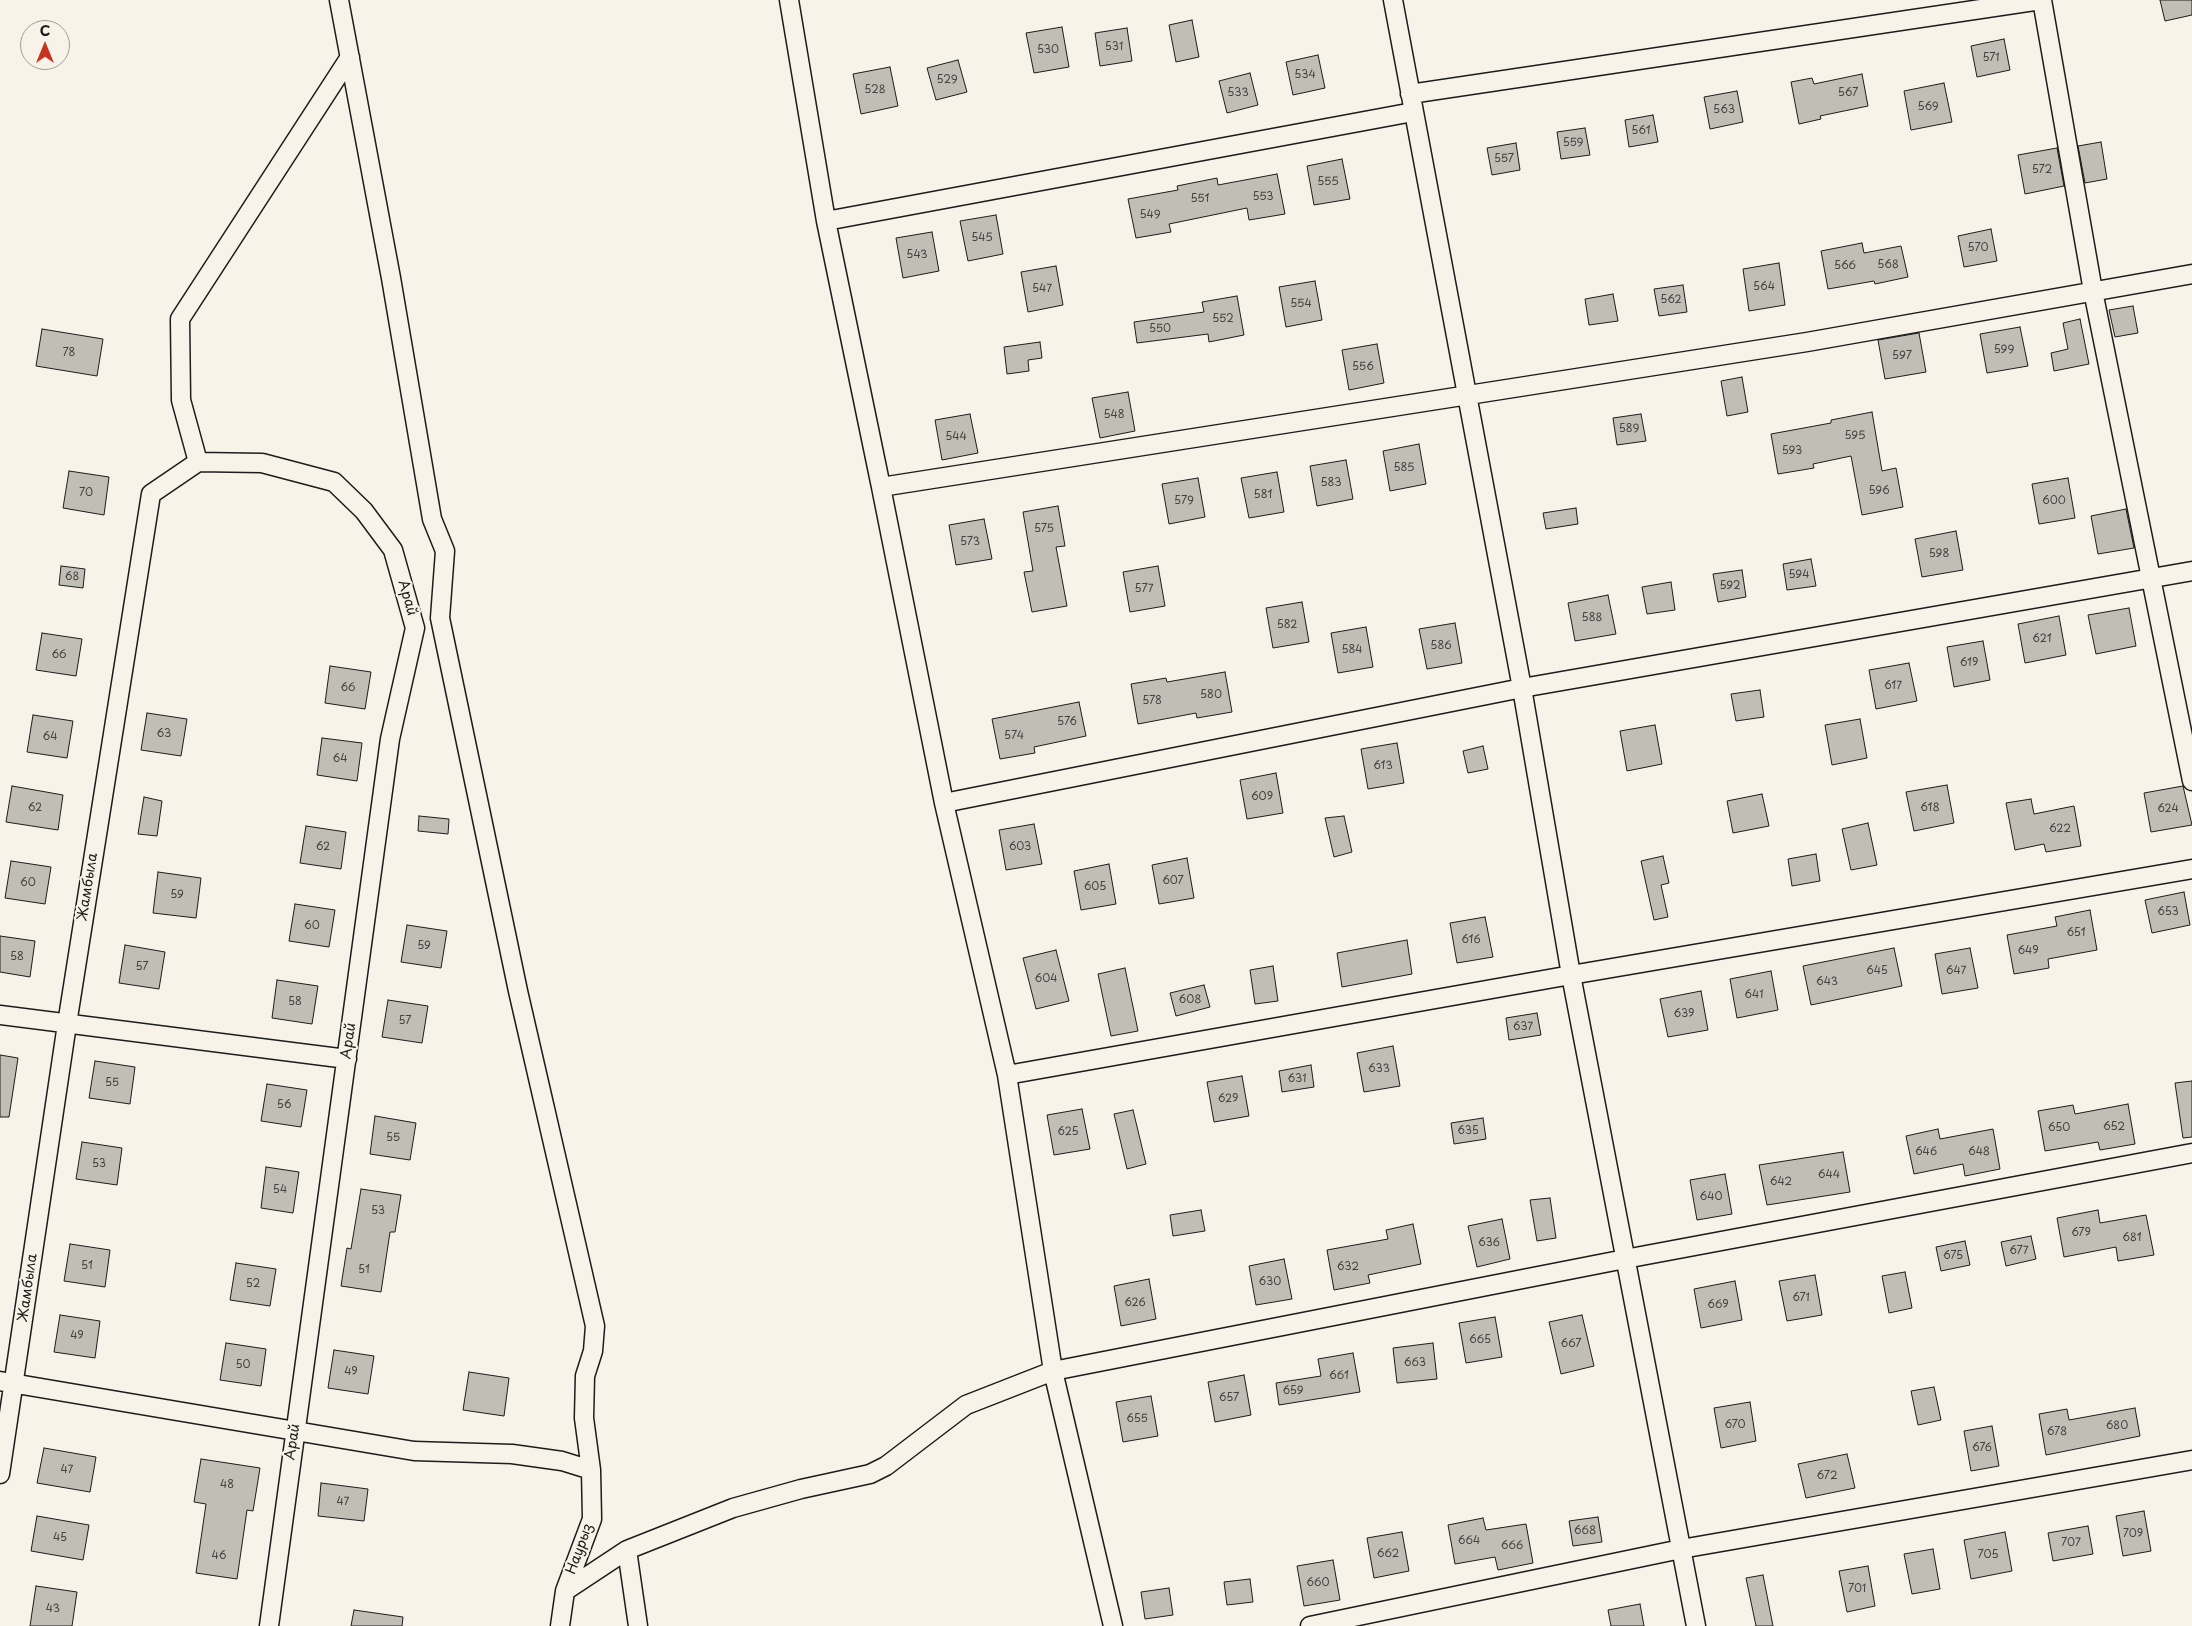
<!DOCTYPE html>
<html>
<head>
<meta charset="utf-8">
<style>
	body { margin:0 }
	#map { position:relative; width:2192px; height:1626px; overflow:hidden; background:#f7f3e8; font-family:"Playpen Sans",sans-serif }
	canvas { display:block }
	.north { position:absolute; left:20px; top:20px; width:50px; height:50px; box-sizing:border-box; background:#f7f3e8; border:1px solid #9f9d96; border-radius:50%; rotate:0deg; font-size:14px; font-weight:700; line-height:20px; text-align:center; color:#1c1c1c }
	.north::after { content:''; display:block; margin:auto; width:18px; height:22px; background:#c8321e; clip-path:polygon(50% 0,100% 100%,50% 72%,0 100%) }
</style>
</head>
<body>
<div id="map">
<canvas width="2192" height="1626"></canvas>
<div class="north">С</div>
</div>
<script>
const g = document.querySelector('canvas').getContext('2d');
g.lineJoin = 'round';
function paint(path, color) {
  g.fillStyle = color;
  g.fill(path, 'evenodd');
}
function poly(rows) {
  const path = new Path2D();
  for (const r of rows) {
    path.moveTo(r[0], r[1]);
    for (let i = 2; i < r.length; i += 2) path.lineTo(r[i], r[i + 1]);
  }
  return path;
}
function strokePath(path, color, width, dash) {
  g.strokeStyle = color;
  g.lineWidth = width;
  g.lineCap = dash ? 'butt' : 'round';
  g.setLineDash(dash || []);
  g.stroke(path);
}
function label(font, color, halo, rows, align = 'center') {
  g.font = font + ' "Playpen Sans",sans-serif';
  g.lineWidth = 4.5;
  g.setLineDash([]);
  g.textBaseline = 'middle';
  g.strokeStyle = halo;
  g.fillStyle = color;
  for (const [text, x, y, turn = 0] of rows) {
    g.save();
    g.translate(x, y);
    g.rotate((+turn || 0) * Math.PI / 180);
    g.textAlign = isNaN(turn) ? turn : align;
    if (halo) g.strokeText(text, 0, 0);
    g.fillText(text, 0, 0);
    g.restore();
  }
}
const building = poly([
	[2160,0,2192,0,2192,15,2165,21,2160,0],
	[1192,20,1199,57,1176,62,1169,25,1192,20],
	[1062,27,1069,67,1034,73,1026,33,1062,27],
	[1127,28,1132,61,1100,66,1095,33,1127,28],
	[2004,39,2010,70,1977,77,1971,46,2004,39],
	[1318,55,1325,88,1293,95,1286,62,1318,55],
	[958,60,967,92,936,100,927,68,958,60],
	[890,67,898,106,861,114,853,74,890,67],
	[1250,73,1258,105,1227,113,1219,81,1250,73],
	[1862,74,1868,106,1820,116,1821,119,1799,124,1791,82,1812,78,1814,84,1862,74],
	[1944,83,1952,122,1911,130,1904,91,1944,83],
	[1737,91,1743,122,1710,129,1704,97,1737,91],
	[1653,115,1658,142,1629,147,1625,120,1653,115],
	[1585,128,1590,155,1561,159,1557,132,1585,128],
	[2101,142,2107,179,2085,183,2078,146,2101,142],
	[1516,143,1520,170,1492,175,1487,148,1516,143],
	[2057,148,2064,186,2025,194,2018,155,2057,148],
	[1342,159,1350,199,1314,205,1307,166,1342,159],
	[1277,174,1285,214,1249,220,1247,208,1169,224,1171,232,1136,238,1128,199,1178,190,1177,186,1217,178,1218,185,1277,174],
	[996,215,1003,254,968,261,960,221,996,215],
	[1991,229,1997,261,1964,267,1958,236,1991,229],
	[932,232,939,271,903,278,896,238,932,232],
	[1862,243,1864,253,1901,246,1908,277,1875,284,1874,281,1828,289,1821,251,1862,243],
	[1779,263,1785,305,1749,311,1743,269,1779,263],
	[1056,266,1063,305,1028,312,1021,272,1056,266],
	[1315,281,1322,320,1286,327,1279,287,1315,281],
	[1683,285,1687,312,1659,316,1654,289,1683,285],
	[1613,294,1618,321,1589,325,1585,299,1613,294],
	[1237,296,1244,335,1209,342,1208,334,1137,343,1134,322,1204,312,1202,302,1237,296],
	[2133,306,2138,333,2115,337,2109,310,2133,306],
	[2080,319,2089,364,2054,371,2051,353,2068,349,2063,323,2080,319],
	[2020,327,2028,366,1987,373,1980,334,2020,327],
	[42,329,103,339,97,376,36,366,42,329],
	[1919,333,1926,372,1885,379,1878,340,1919,333],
	[1040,342,1042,358,1028,360,1029,371,1007,374,1004,347,1040,342],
	[1377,344,1384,383,1349,390,1342,350,1377,344],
	[1742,377,1748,412,1727,416,1721,381,1742,377],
	[1128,392,1135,431,1100,438,1092,398,1128,392],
	[1872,412,1882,471,1896,468,1903,507,1862,515,1851,456,1813,464,1814,468,1778,474,1771,434,1831,423,1831,420,1872,412],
	[970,414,978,453,942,460,935,420,970,414],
	[1641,414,1646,441,1617,445,1613,418,1641,414],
	[1419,444,1426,484,1390,491,1383,451,1419,444],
	[1346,460,1353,499,1317,506,1310,466,1346,460],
	[69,471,109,477,104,515,63,508,69,471],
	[1277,472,1284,512,1249,518,1241,478,1277,472],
	[1198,478,1205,517,1169,524,1162,484,1198,478],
	[2068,478,2075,518,2039,524,2032,484,2068,478],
	[1058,506,1065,546,1056,547,1067,606,1032,612,1024,572,1033,571,1023,512,1058,506],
	[1576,508,1578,524,1546,529,1543,513,1576,508],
	[2126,509,2134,548,2098,554,2091,516,2126,509],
	[984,519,992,559,956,565,949,525,984,519],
	[1956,531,1963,570,1922,577,1915,539,1956,531],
	[1811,559,1816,586,1787,590,1783,564,1811,559],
	[61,566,85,569,83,588,59,585,61,566],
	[1158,566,1165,606,1130,612,1123,572,1158,566],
	[1742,570,1746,597,1718,602,1713,574,1742,570],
	[1671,582,1675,610,1647,614,1642,587,1671,582],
	[1608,595,1616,634,1575,641,1568,603,1608,595],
	[1302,602,1309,642,1273,648,1266,608,1302,602],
	[2129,608,2136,646,2096,654,2088,615,2129,608],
	[2059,616,2066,655,2025,663,2018,624,2059,616],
	[1455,623,1462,663,1427,669,1419,629,1455,623],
	[1366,627,1373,667,1338,673,1331,633,1366,627],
	[42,633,82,639,76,676,36,670,42,633],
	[1983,641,1990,680,1954,687,1947,647,1983,641],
	[1909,663,1917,701,1876,709,1869,670,1909,663],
	[330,666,371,672,365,709,325,703,330,666],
	[1225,672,1232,712,1197,718,1196,713,1138,724,1131,684,1166,678,1167,682,1225,672],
	[1760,690,1764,717,1736,721,1731,694,1760,690],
	[1079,702,1086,736,1034,747,1035,753,1000,759,992,719,1079,702],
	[147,713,187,719,181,756,141,750,147,713],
	[33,715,73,721,67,758,27,752,33,715],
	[1860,719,1867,758,1832,765,1825,725,1860,719],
	[1655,725,1662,764,1627,771,1620,731,1655,725],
	[322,738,362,743,357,781,317,775,322,738],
	[1397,743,1404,783,1368,789,1361,749,1397,743],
	[1483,746,1488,769,1468,773,1463,751,1483,746],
	[1276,773,1283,813,1247,819,1240,780,1276,773],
	[1947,785,1954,823,1914,831,1906,792,1947,785],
	[12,786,63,795,58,830,6,822,12,786],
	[2183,786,2192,825,2151,832,2144,793,2183,786],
	[1762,794,1769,826,1733,833,1727,801,1762,794],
	[144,797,162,801,157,836,138,834,144,797],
	[2031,799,2034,814,2074,806,2081,846,2046,852,2044,844,2015,850,2006,803,2031,799],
	[419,816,449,819,448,834,418,831,419,816],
	[1344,816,1352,852,1334,857,1325,818,1344,816],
	[1868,823,1877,865,1851,870,1842,829,1868,823],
	[1034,824,1042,864,1006,870,999,830,1034,824],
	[306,826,346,832,341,869,300,863,306,826],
	[1816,854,1820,881,1792,886,1788,859,1816,854],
	[1663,856,1669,883,1661,885,1668,917,1654,920,1641,861,1663,856],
	[1187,858,1194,898,1159,904,1152,865,1187,858],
	[11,861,51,867,45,904,5,898,11,861],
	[1109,864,1116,904,1081,910,1074,871,1109,864],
	[158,872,201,878,196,918,153,913,158,872],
	[2184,892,2190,925,2152,933,2145,900,2184,892],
	[295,904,335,910,329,947,289,941,295,904],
	[2090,910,2097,950,2048,959,2049,968,2014,974,2007,935,2057,926,2055,917,2090,910],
	[1485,917,1493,957,1457,963,1450,923,1485,917],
	[407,925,447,931,441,968,401,962,407,925],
	[0,936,35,941,30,977,0,972,0,936],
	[1407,940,1412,974,1342,987,1337,953,1407,940],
	[125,945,165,952,159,989,119,983,125,945],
	[1894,948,1902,986,1811,1005,1803,966,1894,948],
	[1970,948,1978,988,1942,994,1935,954,1970,948],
	[1056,950,1069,1001,1036,1009,1023,958,1056,950],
	[1273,966,1278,1001,1255,1004,1250,970,1273,966],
	[1125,968,1138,1031,1111,1036,1098,974,1125,968],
	[1771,971,1778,1010,1737,1018,1730,979,1771,971],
	[277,980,318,986,312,1024,272,1018,277,980],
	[1204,985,1210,1007,1176,1016,1170,993,1204,985],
	[1701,991,1708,1030,1668,1037,1660,999,1701,991],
	[388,1000,428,1006,422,1043,382,1037,388,1000],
	[1537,1013,1541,1035,1509,1040,1506,1018,1537,1013],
	[1393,1046,1400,1086,1364,1092,1357,1053,1393,1046],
	[0,1055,18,1058,9,1117,0,1117,0,1055],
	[95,1061,135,1067,130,1104,89,1098,95,1061],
	[1311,1065,1314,1087,1282,1092,1279,1071,1311,1065],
	[1242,1076,1249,1116,1214,1122,1207,1082,1242,1076],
	[2192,1081,2192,1137,2183,1138,2175,1083,2192,1081],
	[267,1084,307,1090,301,1127,261,1121,267,1084],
	[2128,1104,2135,1144,2100,1150,2098,1142,2045,1151,2038,1111,2073,1105,2075,1114,2128,1104],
	[1082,1109,1090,1149,1054,1155,1047,1115,1082,1109],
	[1133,1110,1146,1164,1127,1169,1114,1114,1133,1110],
	[375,1116,416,1123,410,1160,370,1154,375,1116],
	[1483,1118,1486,1139,1454,1144,1451,1123,1483,1118],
	[1938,1129,1940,1139,1993,1129,2000,1169,1965,1176,1963,1164,1914,1174,1906,1136,1938,1129],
	[82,1142,122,1148,117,1185,76,1179,82,1142],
	[1843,1152,1850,1192,1767,1205,1759,1165,1843,1152],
	[266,1167,299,1172,293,1213,261,1208,266,1167],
	[1725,1174,1732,1214,1697,1220,1690,1180,1725,1174],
	[361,1189,401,1195,395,1232,390,1232,381,1292,341,1286,347,1248,351,1249,361,1189],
	[1550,1198,1556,1238,1537,1241,1530,1200,1550,1198],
	[1201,1210,1205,1231,1173,1236,1170,1215,1201,1210],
	[2098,1210,2100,1223,2146,1215,2154,1255,2118,1261,2116,1247,2064,1257,2057,1218,2098,1210],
	[1502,1219,1510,1259,1477,1267,1468,1226,1502,1219],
	[1413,1224,1421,1264,1368,1275,1370,1283,1334,1290,1327,1250,1388,1239,1386,1230,1413,1224],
	[2031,1236,2036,1259,2006,1266,2001,1242,2031,1236],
	[1965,1241,1970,1265,1941,1271,1936,1247,1965,1241],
	[70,1244,110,1250,105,1287,64,1281,70,1244],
	[1284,1259,1292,1299,1256,1305,1249,1266,1284,1259],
	[236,1263,276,1269,270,1306,230,1300,236,1263],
	[1905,1272,1912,1308,1889,1313,1882,1276,1905,1272],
	[1815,1275,1822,1315,1787,1321,1779,1281,1815,1275],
	[1149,1279,1156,1319,1121,1326,1114,1286,1149,1279],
	[1735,1281,1742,1320,1701,1328,1694,1289,1735,1281],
	[60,1315,100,1321,95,1358,54,1352,60,1315],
	[1582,1315,1594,1366,1561,1374,1549,1322,1582,1315],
	[1495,1317,1502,1357,1466,1363,1459,1323,1495,1317],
	[226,1343,266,1349,261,1386,220,1380,226,1343],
	[1433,1343,1437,1379,1397,1383,1393,1348,1433,1343],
	[334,1350,374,1356,368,1394,328,1388,334,1350],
	[1353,1353,1360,1392,1279,1405,1276,1383,1321,1376,1318,1359,1353,1353],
	[469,1372,509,1378,504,1416,463,1410,469,1372],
	[1244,1375,1251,1415,1215,1422,1208,1382,1244,1375],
	[1934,1387,1941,1420,1918,1425,1911,1391,1934,1387],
	[1151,1396,1158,1436,1123,1442,1116,1402,1151,1396],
	[1750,1402,1756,1441,1721,1448,1714,1408,1750,1402],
	[2135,1408,2140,1436,2046,1455,2039,1414,2067,1409,2069,1420,2135,1408],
	[1992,1426,1999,1466,1971,1471,1964,1431,1992,1426],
	[44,1448,96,1457,90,1492,37,1483,44,1448],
	[1847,1454,1855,1488,1806,1498,1798,1464,1847,1454],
	[201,1459,260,1468,253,1511,247,1510,237,1579,196,1573,206,1504,194,1502,201,1459],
	[321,1483,368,1489,364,1521,318,1516,321,1483],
	[2144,1511,2151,1551,2123,1556,2116,1516,2144,1511],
	[37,1516,89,1525,83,1560,31,1551,37,1516],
	[1598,1517,1602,1542,1573,1546,1569,1521,1598,1517],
	[1483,1518,1486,1530,1526,1524,1533,1563,1498,1570,1495,1557,1455,1564,1448,1525,1483,1518],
	[2088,1526,2093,1554,2053,1561,2048,1533,2088,1526],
	[1402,1532,1409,1571,1374,1578,1367,1538,1402,1532],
	[2005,1532,2012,1571,1971,1579,1964,1540,2005,1532],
	[1933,1549,1940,1589,1912,1594,1904,1554,1933,1549],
	[1333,1560,1340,1600,1304,1606,1297,1566,1333,1560],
	[1868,1566,1875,1606,1847,1612,1839,1571,1868,1566],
	[1763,1575,1773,1626,1756,1626,1746,1578,1763,1575],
	[1250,1579,1253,1602,1227,1605,1224,1582,1250,1579],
	[36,1586,77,1592,72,1626,30,1626,36,1586],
	[1169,1588,1173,1615,1145,1619,1141,1592,1169,1588],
	[1640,1604,1644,1626,1611,1626,1608,1610,1640,1604],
	[354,1610,403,1617,402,1626,351,1626,354,1610]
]);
const minor = poly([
	[339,0,391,278,432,519,445,551,440,618,518,991,595,1326,593,1351,585,1376,584,1418,591,1470],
	[789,0,826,221],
	[1393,0,1522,688,1571,975,1696,1626],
	[2042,0,2093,291,2192,781],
	[1410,94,2041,0],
	[198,462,181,400,180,319,350,57],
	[881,487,826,221,1413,112],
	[944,803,881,487,1807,342,2192,274],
	[2192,869,1571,975,1007,1075,1053,1371,1625,1259,2192,1153],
	[0,1015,347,1059],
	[1007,1075,944,803,1522,688,2192,571],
	[0,1381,414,1451,512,1454,562,1461,591,1470,592,1519,565,1591,560,1626],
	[0,1474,67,1024,151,494,198,462,262,463,334,482,364,511,393,550,415,628,390,739,269,1626],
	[565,1591,627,1550],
	[638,1626,627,1550,733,1508,801,1489,870,1474,886,1466,966,1405,1053,1371,1113,1626],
	[1310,1626,1681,1549,2192,1460]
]);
const numberNames = [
	["531",1114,47],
	["530",1048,50],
	["571",1991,58],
	["534",1305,75],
	["529",947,80],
	["528",875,90],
	["533",1238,93],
	["567",1848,93],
	["569",1928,107],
	["563",1724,110],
	["561",1641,131],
	["559",1573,143],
	["557",1504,159],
	["572",2042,170],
	["555",1328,182],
	["553",1263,197],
	["551",1200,199],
	["549",1150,215],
	["545",982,238],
	["570",1978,248],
	["543",917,255],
	["568",1888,265],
	["566",1845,266],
	["564",1764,287],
	["547",1042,289],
	["562",1671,300],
	["554",1301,304],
	["552",1223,319],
	["550",1160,329],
	["599",2004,350],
	["78",69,353],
	["597",1902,356],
	["556",1363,367],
	["548",1114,415],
	["589",1629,429],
	["595",1855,436],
	["544",956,437],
	["593",1792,451],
	["585",1404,468],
	["583",1331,483],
	["596",1879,491],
	["70",86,493],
	["581",1263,495],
	["579",1184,501],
	["600",2054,501],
	["575",1044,529],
	["573",970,542],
	["598",1939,554],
	["594",1799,575],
	["68",72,577],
	["592",1730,586],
	["577",1144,589],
	["588",1592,618],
	["582",1287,625],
	["621",2042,639],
	["586",1441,646],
	["584",1352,650],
	["66",59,655],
	["619",1969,663],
	["617",1893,686],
	["66",348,688],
	["580",1211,695],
	["578",1152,701],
	["576",1067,722],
	["63",164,734],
	["574",1014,736],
	["64",50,737],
	["64",340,759],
	["613",1383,766],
	["609",1262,797],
	["62",35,808],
	["618",1930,808],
	["624",2168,809],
	["622",2060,829],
	["62",323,847],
	["603",1020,847],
	["607",1173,881],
	["60",28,883],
	["605",1095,887],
	["59",177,895],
	["653",2168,912],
	["60",312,926],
	["651",2076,933],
	["616",1471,940],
	["59",424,946],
	["649",2028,951],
	["58",17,957],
	["57",142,967],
	["645",1877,971],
	["647",1956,971],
	["604",1046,979],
	["643",1827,982],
	["641",1754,995],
	["608",1190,1000],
	["58",295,1002],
	["639",1684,1014],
	["57",405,1021],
	["637",1523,1027],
	["633",1379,1069],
	["631",1297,1079],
	["55",112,1083],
	["629",1228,1099],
	["56",284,1105],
	["652",2114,1127],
	["650",2059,1128],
	["635",1468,1131],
	["625",1068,1132],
	["55",393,1138],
	["646",1926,1152],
	["648",1979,1152],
	["53",99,1164],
	["644",1829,1175],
	["642",1781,1182],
	["54",280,1190],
	["640",1711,1197],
	["53",378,1211],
	["679",2081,1233],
	["681",2132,1238],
	["636",1489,1243],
	["677",2019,1251],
	["675",1953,1256],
	["51",87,1266],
	["632",1348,1267],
	["51",364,1270],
	["630",1270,1282],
	["52",253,1284],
	["671",1801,1298],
	["626",1135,1303],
	["669",1718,1305],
	["49",77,1336],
	["665",1480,1340],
	["667",1571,1344],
	["663",1415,1363],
	["50",243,1365],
	["49",351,1372],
	["661",1339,1376],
	["659",1293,1391],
	["657",1229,1398],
	["655",1137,1419],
	["670",1735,1425],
	["680",2117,1426],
	["678",2057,1432],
	["676",1982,1448],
	["47",67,1470],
	["672",1827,1476],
	["48",227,1485],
	["47",343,1502],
	["668",1585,1531],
	["709",2133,1534],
	["45",60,1538],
	["664",1469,1541],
	["707",2071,1543],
	["666",1512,1546],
	["662",1388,1554],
	["705",1988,1555],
	["46",219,1556],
	["660",1318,1583],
	["701",1857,1589],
	["43",53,1609]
];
const streetNames = [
	["Арай",407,598,74],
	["Жамбыла",88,887,-81],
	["Арай",349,1041,-82],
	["Жамбыла",28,1288,-82],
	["Арай",293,1442,-82],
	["Наурыз",580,1549,-70]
];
paint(building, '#c0beb5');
strokePath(building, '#1c1c1c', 1);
strokePath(minor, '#1c1c1c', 21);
strokePath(minor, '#f7f3e8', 18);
label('11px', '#454442', null, numberNames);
label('14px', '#1c1c1c', '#f7f3e8', streetNames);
</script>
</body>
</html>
